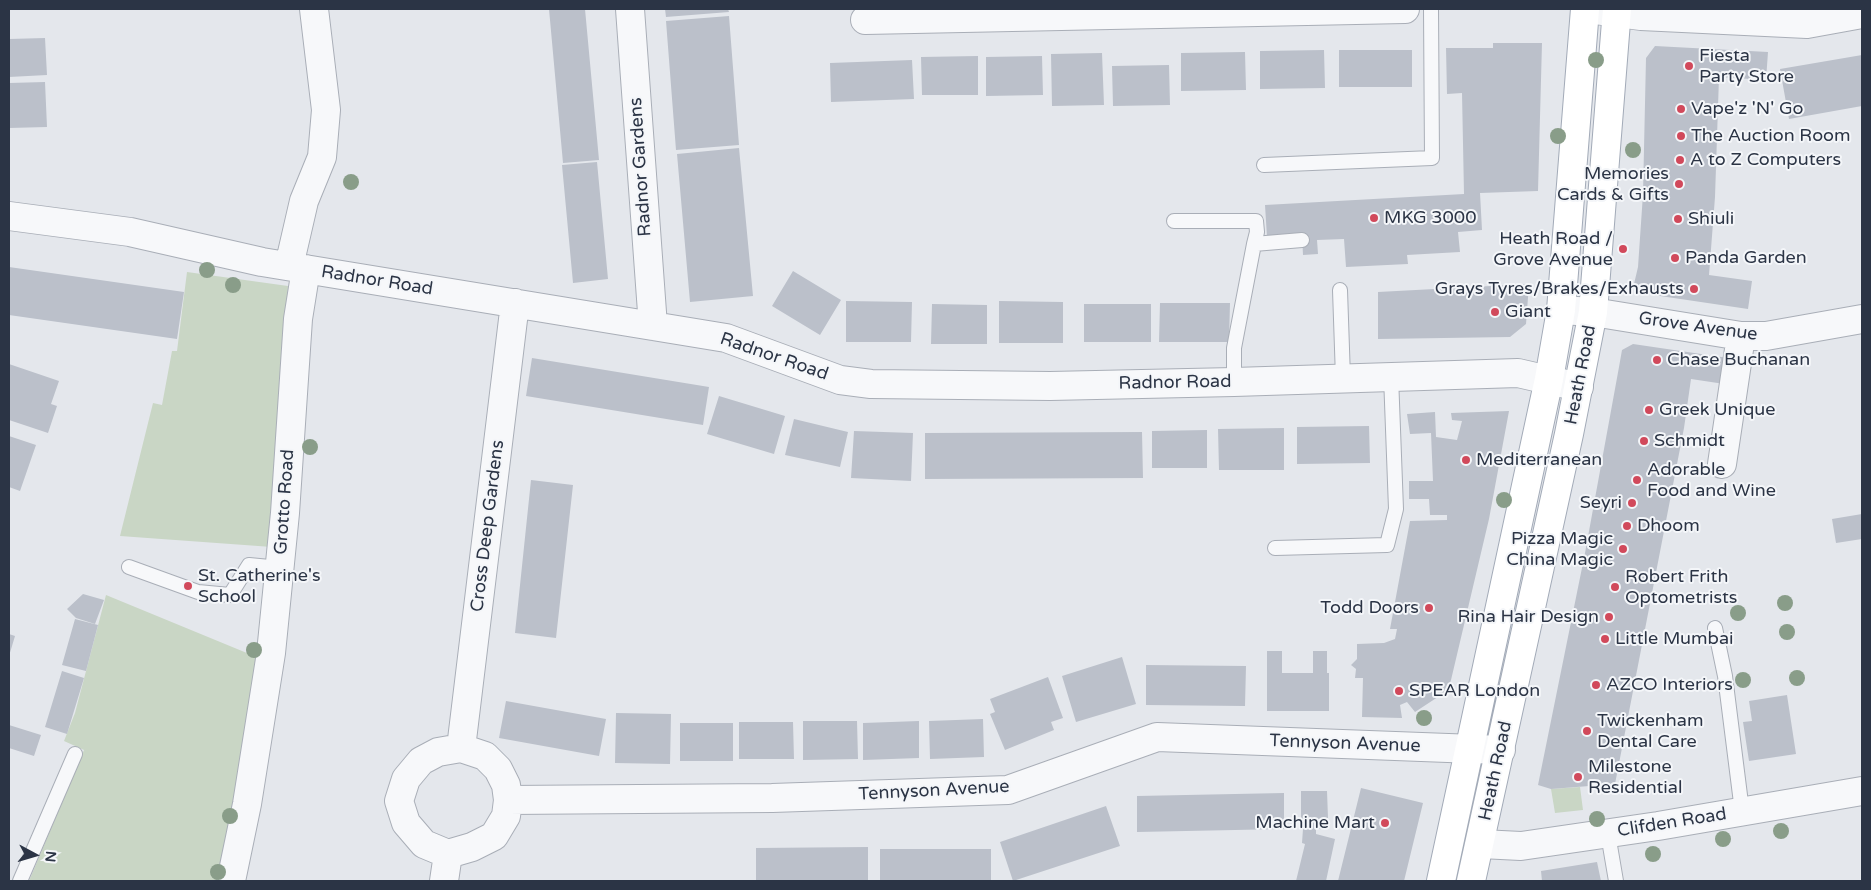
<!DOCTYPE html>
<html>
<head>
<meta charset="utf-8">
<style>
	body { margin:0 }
	#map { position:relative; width:1871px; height:890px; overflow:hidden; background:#e4e7ec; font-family:"Varela Round",sans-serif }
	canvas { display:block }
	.frame { position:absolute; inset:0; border:10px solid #2b3445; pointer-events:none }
	.north { position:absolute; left:10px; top:830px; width:50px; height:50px; -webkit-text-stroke:4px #f4f6f9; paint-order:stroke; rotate:96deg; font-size:14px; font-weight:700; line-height:20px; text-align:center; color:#2b3445 }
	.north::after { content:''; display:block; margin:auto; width:18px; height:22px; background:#2b3445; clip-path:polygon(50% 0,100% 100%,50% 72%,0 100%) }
</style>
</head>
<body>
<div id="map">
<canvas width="1871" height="890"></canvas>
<div class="frame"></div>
<div class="north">N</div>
</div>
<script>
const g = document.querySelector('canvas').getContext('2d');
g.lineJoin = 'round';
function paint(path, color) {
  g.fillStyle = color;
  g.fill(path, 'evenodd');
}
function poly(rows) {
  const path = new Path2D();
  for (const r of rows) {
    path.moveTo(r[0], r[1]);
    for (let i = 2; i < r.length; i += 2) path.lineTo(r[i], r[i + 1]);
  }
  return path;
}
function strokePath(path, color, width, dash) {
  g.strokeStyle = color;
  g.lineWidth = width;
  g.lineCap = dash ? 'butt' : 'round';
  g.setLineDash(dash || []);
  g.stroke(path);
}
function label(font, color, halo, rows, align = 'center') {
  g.font = font + ' "Varela Round",sans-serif';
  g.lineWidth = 4;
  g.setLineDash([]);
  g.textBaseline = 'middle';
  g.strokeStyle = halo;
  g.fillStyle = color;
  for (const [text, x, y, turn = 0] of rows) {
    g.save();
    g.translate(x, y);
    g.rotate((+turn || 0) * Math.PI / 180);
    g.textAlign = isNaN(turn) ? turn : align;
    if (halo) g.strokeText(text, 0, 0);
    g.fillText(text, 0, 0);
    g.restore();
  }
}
const green = poly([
	[187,272,288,286,272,547,120,536,153,403,162,405,172,351,177,351],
	[106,595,259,658,223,881,29,881,84,750,64,741,75,713],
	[1580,787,1583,810,1555,813,1551,789]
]);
const building = poly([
	[549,9,585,9,599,160,563,163],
	[665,9,728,9,729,12,666,17],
	[729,16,739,145,676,150,666,21],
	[45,38,47,75,9,77,9,39],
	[1493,43,1542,43,1538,191,1480,193,1482,230,1458,232,1460,252,1407,255,1408,264,1346,267,1344,239,1317,240,1318,254,1303,255,1302,235,1267,237,1265,205,1464,194,1462,93,1447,94,1446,48,1493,48],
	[1655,46,1768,52,1766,80,1719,77,1715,197,1709,275,1752,281,1748,309,1640,293,1634,284,1638,267,1643,194,1646,58],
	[1324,50,1325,88,1260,89,1260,51],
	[1339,50,1412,50,1412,87,1339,87],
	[1245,52,1246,90,1181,91,1181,53],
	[1102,53,1104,105,1052,106,1051,54],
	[1862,55,1862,106,1789,119,1780,69],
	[978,56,978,95,922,95,921,57],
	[1042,56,1043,95,986,96,986,57],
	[912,60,914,99,831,102,830,63],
	[1169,65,1170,105,1113,106,1112,66],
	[45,82,47,127,9,128,9,83],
	[739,148,753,296,690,302,677,154],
	[597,162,608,279,573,283,562,165],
	[9,267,184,292,177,339,9,315],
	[793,271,841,300,820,335,772,306],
	[1529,284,1526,324,1510,337,1378,339,1378,292],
	[846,301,912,302,911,342,846,342],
	[999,301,1063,302,1063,343,999,343],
	[1160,303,1230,303,1229,342,1159,342],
	[932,304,987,305,987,344,931,344],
	[1084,304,1151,304,1151,342,1084,342],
	[1633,344,1735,359,1731,385,1691,379,1684,428,1615,784,1551,789,1538,785,1585,553,1619,367,1622,350],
	[532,358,709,387,703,425,526,396],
	[9,364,59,381,51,404,57,406,48,433,9,420],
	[719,396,785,416,774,454,707,434],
	[1509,411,1489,519,1451,680,1447,691,1415,712,1407,702,1400,705,1402,718,1362,717,1363,678,1355,678,1356,669,1351,665,1357,659,1357,644,1384,643,1395,639,1397,629,1390,629,1410,521,1447,520,1447,515,1430,515,1429,499,1409,499,1409,481,1433,481,1431,433,1410,434,1407,414,1435,412,1436,437,1457,440,1462,421,1452,420,1451,413],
	[794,419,848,432,840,467,785,455],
	[1369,426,1370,463,1297,464,1297,427],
	[1284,428,1284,470,1219,470,1218,429],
	[1207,430,1207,468,1152,468,1152,431],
	[854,431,913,433,911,481,851,478],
	[1142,432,1143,478,925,479,925,433],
	[9,436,36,445,20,491,9,487],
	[531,480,573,485,556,638,515,633],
	[1862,514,1862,539,1836,543,1832,519],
	[83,594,104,600,95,624,76,618,67,609],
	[75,619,98,625,86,671,62,665],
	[9,634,15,636,9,656],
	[1267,651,1282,651,1282,673,1313,673,1313,651,1327,651,1327,673,1329,673,1329,711,1267,711],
	[1122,657,1136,704,1076,722,1062,676],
	[1146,665,1246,666,1245,706,1146,705],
	[62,671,84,678,67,734,45,727],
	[1048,677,1063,718,1051,722,1054,730,1005,750,990,714,995,712,990,699],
	[1787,695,1796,754,1749,761,1743,722,1752,721,1749,701],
	[506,701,606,719,599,756,499,738],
	[616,713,671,714,670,764,615,763],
	[983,719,984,757,930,759,929,721],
	[803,721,857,721,858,759,803,760],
	[919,721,919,758,863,760,863,723],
	[739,722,793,722,794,759,739,759],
	[680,723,733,723,733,761,680,761],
	[9,725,41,735,34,756,9,748],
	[1361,788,1423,803,1404,881,1338,881],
	[1301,791,1327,791,1328,818,1325,818,1325,829,1316,829,1316,834,1335,839,1326,881,1296,881,1305,844,1302,843,1303,829,1301,829],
	[1284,793,1284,829,1137,832,1137,796],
	[1106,806,1120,846,1013,881,1000,842],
	[868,847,868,881,756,881,756,848],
	[880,849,991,849,991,881,880,881],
	[1597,862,1601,881,1542,881,1541,871]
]);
const service = poly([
	[1264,165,1432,158,1431,9],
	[1174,221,1256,221,1257,232,1254,244],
	[1340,290,1343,378],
	[1234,382,1234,348,1254,244,1302,240],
	[1275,548,1387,545,1396,509,1391,376],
	[129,567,198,592,230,595,249,565,280,568],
	[1715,628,1725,676,1742,811],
	[1608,834,1616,881],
	[20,881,75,754]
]);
const minor = poly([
	[630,9,653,326],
	[1588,9,1641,16,1807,24,1862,14],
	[865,20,1405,9],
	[9,216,130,232,262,262,726,338,840,380,871,384,1050,386,1234,382,1518,373,1579,387],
	[289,266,304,201,322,157,326,110,314,9],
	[1561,310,1593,312,1741,336,1766,336,1862,319],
	[1722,464,1741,336],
	[461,748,515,303],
	[461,748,485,756,498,769,506,785,508,800,506,816,494,836,472,847,448,854,424,844,406,823,399,801,406,779,421,761,438,752,461,748],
	[508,800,772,798,1008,790,1157,737,1501,750],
	[1481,844,1521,846,1658,826,1862,791],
	[231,881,247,804,271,653,285,513,298,319,306,269],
	[444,881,448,854]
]);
const primary = poly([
	[1441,881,1549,379,1561,310,1585,9],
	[1471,881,1569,434,1593,312,1617,9]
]);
const trees = [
	[1596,60],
	[1558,136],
	[1633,150],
	[351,182],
	[207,270],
	[233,285],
	[310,447],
	[1504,500],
	[1785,603],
	[1738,613],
	[1787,632],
	[254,650],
	[1797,678],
	[1743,680],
	[1424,718],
	[230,816],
	[1597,819],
	[1781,831],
	[1723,839],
	[1653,854],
	[218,872]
];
const markers = [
	[1689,66,5,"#d1495b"],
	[1681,109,5,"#d1495b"],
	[1681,136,5,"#d1495b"],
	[1680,160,5,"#d1495b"],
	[1679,184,5,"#d1495b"],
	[1374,218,5,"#d1495b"],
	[1678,219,5,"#d1495b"],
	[1623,249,5,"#d1495b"],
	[1675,258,5,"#d1495b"],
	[1694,289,5,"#d1495b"],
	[1495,312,5,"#d1495b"],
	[1657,360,5,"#d1495b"],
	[1649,410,5,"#d1495b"],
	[1644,441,5,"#d1495b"],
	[1466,460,5,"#d1495b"],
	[1637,480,5,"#d1495b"],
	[1632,503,5,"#d1495b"],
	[1627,526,5,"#d1495b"],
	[1623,549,5,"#d1495b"],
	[188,586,5,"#d1495b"],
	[1615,587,5,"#d1495b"],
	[1429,608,5,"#d1495b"],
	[1609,617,5,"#d1495b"],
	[1605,639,5,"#d1495b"],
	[1596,685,5,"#d1495b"],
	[1399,691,5,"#d1495b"],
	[1587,731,5,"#d1495b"],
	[1578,777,5,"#d1495b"],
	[1385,823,5,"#d1495b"]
];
const poiNames = [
	["Fiesta",1699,56],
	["Party Store",1699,77],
	["Vape'z 'N' Go",1691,109],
	["The Auction Room",1691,136],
	["A to Z Computers",1690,160],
	["Memories",1669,174,"right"],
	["Cards & Gifts",1669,195,"right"],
	["MKG 3000",1384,218],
	["Shiuli",1688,219],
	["Heath Road /",1613,239,"right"],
	["Grove Avenue",1613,260,"right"],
	["Panda Garden",1685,258],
	["Grays Tyres/Brakes/Exhausts",1684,289,"right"],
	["Giant",1505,312],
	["Chase Buchanan",1667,360],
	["Greek Unique",1659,410],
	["Schmidt",1654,441],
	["Mediterranean",1476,460],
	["Adorable",1647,470],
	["Food and Wine",1647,491],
	["Seyri",1622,503,"right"],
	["Dhoom",1637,526],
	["Pizza Magic",1613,539,"right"],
	["China Magic",1613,560,"right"],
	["St. Catherine's",198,576],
	["School",198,597],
	["Robert Frith",1625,577],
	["Optometrists",1625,598],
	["Todd Doors",1419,608,"right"],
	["Rina Hair Design",1599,617,"right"],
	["Little Mumbai",1615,639],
	["AZCO Interiors",1606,685],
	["SPEAR London",1409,691],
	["Twickenham",1597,721],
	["Dental Care",1597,742],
	["Milestone",1588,767],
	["Residential",1588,788],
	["Machine Mart",1375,823,"right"]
];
const streetNames = [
	["Radnor Gardens",641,167,-94],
	["Radnor Road",377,281,9],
	["Grove Avenue",1698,327,8],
	["Radnor Road",774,357,19],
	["Heath Road",1581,375,-79],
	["Radnor Road",1175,383,-1],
	["Grotto Road",285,502,-86],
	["Cross Deep Gardens",488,526,-83],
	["Tennyson Avenue",1345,744,2],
	["Heath Road",1496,771,-78],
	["Tennyson Avenue",934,791,-3],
	["Clifden Road",1672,823,-9]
];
paint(green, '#c9d6c5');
paint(building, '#bbc0ca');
strokePath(service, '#a9aeb7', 16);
strokePath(minor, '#a9aeb7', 30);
strokePath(primary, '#a3abb8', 30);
strokePath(service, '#f7f8fa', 14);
strokePath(minor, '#f7f8fa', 28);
strokePath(primary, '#fff', 28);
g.fillStyle = '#899d89';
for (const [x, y] of trees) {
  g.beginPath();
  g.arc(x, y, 8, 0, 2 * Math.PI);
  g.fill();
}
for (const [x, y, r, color] of markers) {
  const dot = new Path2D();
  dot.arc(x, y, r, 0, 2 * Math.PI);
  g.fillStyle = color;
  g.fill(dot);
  strokePath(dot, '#f4f6f9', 2);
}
label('18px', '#2b3445', '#f4f6f9', poiNames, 'left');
label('18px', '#2b3445', '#f4f6f9', streetNames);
</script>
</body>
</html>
